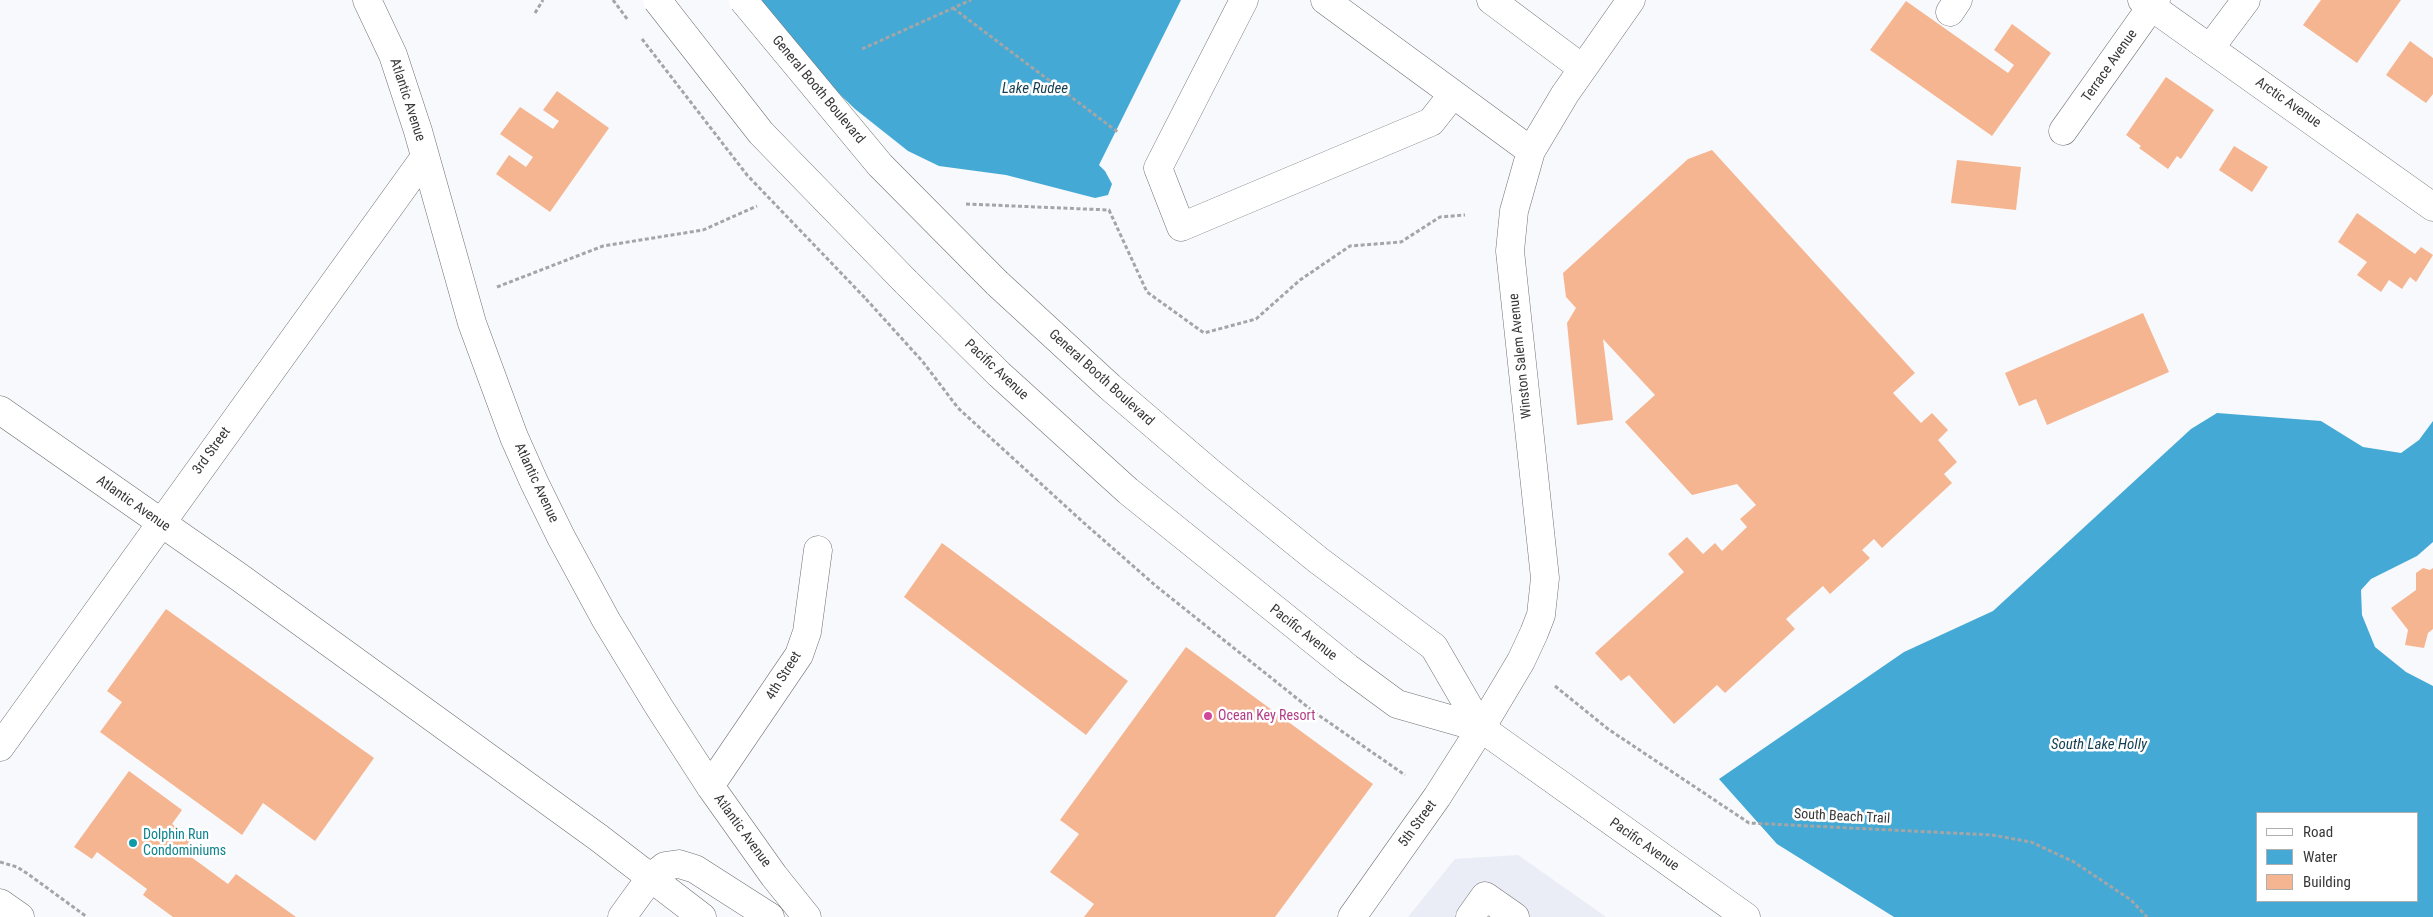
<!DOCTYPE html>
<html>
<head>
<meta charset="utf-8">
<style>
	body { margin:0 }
	#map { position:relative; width:2433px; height:917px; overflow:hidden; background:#f8f9fc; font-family:"Roboto Condensed",sans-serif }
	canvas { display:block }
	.legend { position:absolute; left:2256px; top:812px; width:162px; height:90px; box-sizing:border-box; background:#fff; border:1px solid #afafb0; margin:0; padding:6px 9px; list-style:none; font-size:15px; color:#383839 }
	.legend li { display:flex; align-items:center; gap:10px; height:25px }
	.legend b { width:25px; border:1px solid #afafb0 }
</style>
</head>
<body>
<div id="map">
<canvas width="2433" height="917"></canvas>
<ul class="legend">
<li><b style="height:6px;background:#fff"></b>Road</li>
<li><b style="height:14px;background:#44aad5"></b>Water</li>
<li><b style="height:14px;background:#f5b590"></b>Building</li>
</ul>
</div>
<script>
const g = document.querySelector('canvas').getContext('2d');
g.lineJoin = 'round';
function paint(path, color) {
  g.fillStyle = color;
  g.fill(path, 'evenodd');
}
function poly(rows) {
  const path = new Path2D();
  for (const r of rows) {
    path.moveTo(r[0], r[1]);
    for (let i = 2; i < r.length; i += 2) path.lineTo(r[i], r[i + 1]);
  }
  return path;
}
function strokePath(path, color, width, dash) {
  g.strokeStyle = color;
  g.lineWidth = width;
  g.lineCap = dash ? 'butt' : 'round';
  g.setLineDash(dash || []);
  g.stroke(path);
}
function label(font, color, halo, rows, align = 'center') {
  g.font = font + ' "Roboto Condensed",sans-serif';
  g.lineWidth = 5;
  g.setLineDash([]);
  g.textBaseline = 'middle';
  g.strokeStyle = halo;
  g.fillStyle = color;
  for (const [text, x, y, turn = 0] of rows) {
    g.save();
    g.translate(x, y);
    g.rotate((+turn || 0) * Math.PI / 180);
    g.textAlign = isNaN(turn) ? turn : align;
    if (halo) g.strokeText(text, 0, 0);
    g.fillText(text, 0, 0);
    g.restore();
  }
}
const built = poly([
	[1518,855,1606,917,1408,917,1455,859]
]);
const water = poly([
	[742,0,1181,0,1099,165,1105,171,1112,184,1108,195,1095,198,1006,175,939,166,908,151,855,109],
	[2217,413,2321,421,2363,447,2401,453,2419,440,2433,421,2433,542,2417,556,2371,579,2361,590,2362,615,2375,647,2406,672,2433,686,2433,917,1894,917,1777,844,1719,779,1904,652,1993,611,2191,429],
	[2257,813,2417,813,2417,901,2257,901]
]);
const building = poly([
	[2321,0,2401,0,2357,63,2303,25],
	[1906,1,2008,73,2014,65,1994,50,2012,24,2051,53,1992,136,1870,50],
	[2410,41,2433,58,2433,94,2426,103,2386,75],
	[2166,77,2214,110,2181,159,2177,156,2168,169,2139,148,2141,146,2126,135],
	[557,91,609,128,550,212,496,174,509,155,526,167,533,157,500,134,520,107,553,129,559,121,543,110],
	[2234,146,2268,167,2252,192,2219,170],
	[1712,150,1915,373,1893,393,1921,423,1932,413,1948,430,1938,440,1957,462,1944,474,1952,483,1882,548,1874,539,1862,550,1870,558,1830,594,1823,586,1786,619,1795,629,1725,693,1717,685,1674,724,1629,675,1621,681,1595,653,1684,572,1668,554,1687,537,1703,554,1715,543,1722,551,1747,527,1740,519,1756,505,1737,484,1692,495,1625,422,1655,395,1603,339,1613,420,1577,425,1567,323,1576,308,1566,297,1563,273,1688,159],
	[1957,160,2021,167,2016,210,1951,203],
	[2357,213,2415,254,2421,247,2433,255,2416,282,2410,277,2402,289,2389,280,2381,292,2357,275,2367,262,2338,242],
	[2143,313,2169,372,2047,425,2036,399,2019,406,2005,373],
	[942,543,1128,681,1086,735,904,597],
	[2423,568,2430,570,2433,568,2433,629,2428,633,2424,648,2405,645,2408,630,2391,608,2416,590,2416,573],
	[166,609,374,758,315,841,263,803,242,835,100,732,122,702,107,691],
	[1186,647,1373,784,1275,917,1084,917,1094,904,1050,872,1079,834,1060,820],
	[129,771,182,810,172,824,192,839,183,851,228,884,236,874,296,917,173,917,143,895,147,889,97,852,92,859,74,847]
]);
const path = poly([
	[953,8,1119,133],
	[535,13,543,0],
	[862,49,971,0],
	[966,204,1109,210,1147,292,1204,333,1256,319,1300,280,1350,246,1401,242,1440,217,1465,215],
	[497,287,603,246,703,230,757,206],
	[866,299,923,362,958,408,1084,523,1156,586,1314,712,1405,775],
	[1555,686,1608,729,1749,823,1992,835,2031,842,2074,862,2131,900,2147,917],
	[0,862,17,867,28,874,87,917]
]);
const minor = poly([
	[367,0,393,55,418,131,472,323,514,437,534,482,561,537,606,620,659,707,710,786,774,876,807,917],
	[1244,0,1158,168,1181,227,1431,122,1453,94],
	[1325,0,1531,151],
	[1491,0,1582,68],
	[2142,0,2433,207],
	[1950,12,1958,0],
	[2210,48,2246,0],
	[2063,131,2156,0],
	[0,410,239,577,599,838,702,917],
	[1481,728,1521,661,1534,633,1541,615,1545,578,1510,251,1514,211,1531,151,1565,94,1631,0],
	[0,747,425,157],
	[710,786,799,655,807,632,818,550],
	[0,903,20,917],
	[622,917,651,877,665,866,679,864,695,869,770,917],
	[1470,917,1485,896,1515,917]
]);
const major = poly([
	[1352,917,1437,797,1481,728]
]);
const highway = poly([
	[906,282,999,374,1128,491,1348,668,1397,704,1481,728,1746,917],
	[997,283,1110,387,1213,475,1318,560,1434,647,1481,728]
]);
const pathBridge = poly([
	[613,0,628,20],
	[642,39,747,175,866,299]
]);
const highwayBridge = poly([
	[657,0,761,133,906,282],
	[743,0,880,165,997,283]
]);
const markers = [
	[1208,716,5,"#d1479c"],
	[133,843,5,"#0f9aa8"]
];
const streetNames = [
	["Terrace Avenue",2110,66,-55],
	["General Booth Boulevard",818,90,50],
	["Atlantic Avenue",407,100,72],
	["Arctic Avenue",2288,103,35],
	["Winston Salem Avenue",1521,356,-96],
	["Pacific Avenue",996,370,43],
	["General Booth Boulevard",1101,378,42],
	["3rd Street",212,451,-54],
	["Atlantic Avenue",536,483,65],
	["Atlantic Avenue",133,504,35],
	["Pacific Avenue",1303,633,38],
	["4th Street",784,676,-58],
	["South Beach Trail",1842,817,3],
	["5th Street",1418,824,-54],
	["Atlantic Avenue",742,831,54],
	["Pacific Avenue",1644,845,35]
];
const hotelNames = [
	["Ocean Key Resort",1218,716]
];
const cultureNames = [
	["Dolphin Run",143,835],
	["Condominiums",143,851]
];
const waterNames = [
	["Lake Rudee",1035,89],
	["South Lake Holly",2099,745]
];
paint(built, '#eaecf6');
paint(water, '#44aad5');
paint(building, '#f5b590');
strokePath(minor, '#707173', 29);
strokePath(major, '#707173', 29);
strokePath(highway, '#707173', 29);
strokePath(path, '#a4a5a7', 3, [4, 2.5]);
strokePath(minor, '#fff', 28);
strokePath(major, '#fff', 28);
strokePath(highway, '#fff', 28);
strokePath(highwayBridge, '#707173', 29, []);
strokePath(pathBridge, '#a4a5a7', 3, [4, 2.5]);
strokePath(highwayBridge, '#fff', 28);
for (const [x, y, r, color] of markers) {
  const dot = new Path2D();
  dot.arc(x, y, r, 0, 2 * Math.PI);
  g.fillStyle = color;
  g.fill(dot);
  strokePath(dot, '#fff', 2);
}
label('14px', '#383839', '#fff', streetNames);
label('14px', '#b23c85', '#fff', hotelNames, 'left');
label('14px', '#0d838f', '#fff', cultureNames, 'left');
label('italic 15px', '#133f51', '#fff', waterNames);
</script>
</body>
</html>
